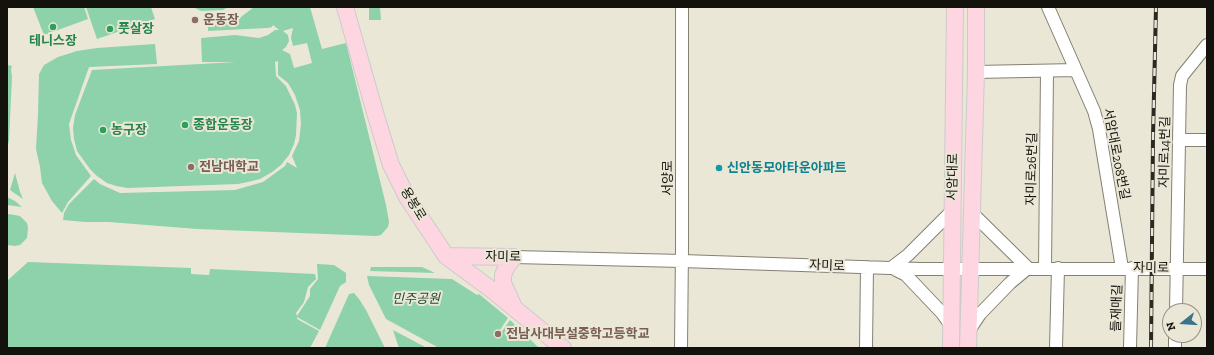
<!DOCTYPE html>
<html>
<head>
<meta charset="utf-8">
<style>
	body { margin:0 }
	#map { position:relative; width:1214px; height:355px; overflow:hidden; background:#ebe7d7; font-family:"Zilla Slab",serif }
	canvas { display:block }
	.frame { position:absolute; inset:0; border:8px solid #13120c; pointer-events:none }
	.north { position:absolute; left:1162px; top:303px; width:40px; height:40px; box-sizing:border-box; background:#ebe7d7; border:1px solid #959286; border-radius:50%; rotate:253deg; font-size:11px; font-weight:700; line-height:16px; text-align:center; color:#13120c }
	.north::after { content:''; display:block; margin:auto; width:14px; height:18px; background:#39748c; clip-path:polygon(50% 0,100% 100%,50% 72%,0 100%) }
</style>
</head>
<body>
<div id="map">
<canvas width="1214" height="355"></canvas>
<div class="frame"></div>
<div class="north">N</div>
</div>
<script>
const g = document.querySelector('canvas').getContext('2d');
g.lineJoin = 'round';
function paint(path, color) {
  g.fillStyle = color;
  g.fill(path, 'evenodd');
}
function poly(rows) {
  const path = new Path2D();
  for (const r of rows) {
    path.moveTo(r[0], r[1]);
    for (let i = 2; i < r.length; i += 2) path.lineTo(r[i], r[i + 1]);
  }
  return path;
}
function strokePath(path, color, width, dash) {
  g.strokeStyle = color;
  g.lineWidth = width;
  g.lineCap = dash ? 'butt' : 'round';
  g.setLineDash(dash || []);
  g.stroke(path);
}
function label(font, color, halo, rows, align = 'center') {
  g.font = font + ' "Zilla Slab","Noto Sans KR",serif';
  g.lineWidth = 4;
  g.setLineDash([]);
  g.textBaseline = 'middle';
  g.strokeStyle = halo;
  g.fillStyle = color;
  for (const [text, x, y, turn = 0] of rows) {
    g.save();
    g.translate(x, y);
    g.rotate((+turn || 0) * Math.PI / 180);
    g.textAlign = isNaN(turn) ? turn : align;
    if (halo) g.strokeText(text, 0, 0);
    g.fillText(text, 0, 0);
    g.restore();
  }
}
const green = poly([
	[33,7,84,7,88,19,44,35],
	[86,7,151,7,155,19,97,39],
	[193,7,228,7,223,10,201,11],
	[254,7,310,7,322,49,346,43,386,205,389,222,388,227,381,235,376,236,197,229,109,222,85,222,63,220,64,213,69,204,94,179,100,184,120,193,235,190,263,182,285,166,287,162,297,168,292,156,299,141,301,124,300,110,295,95,288,83,278,75,278,61,275,62,276,76,286,86,295,105,297,113,296,135,294,144,289,155,281,165,272,172,260,179,248,182,238,184,127,188,116,186,107,183,97,176,90,169,77,151,74,139,73,128,75,115,92,70,236,62,202,62,201,38,235,35,259,38,268,35,275,30,279,30,273,25,272,27,267,28,208,31,208,25,215,22,226,21,241,17],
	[293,28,291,38,293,46,307,43,312,63,294,68,290,54,282,50,286,47,289,41,288,35,283,31],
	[368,7,380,7,381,20,369,20,369,8],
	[155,44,157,64,89,67,69,124,71,140,76,155,91,176,68,202,62,213,52,201,42,183,40,167,36,149,38,114,39,74,44,65,58,57,77,51,97,48],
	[8,65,12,66,11,69,12,77,9,140,7,150,7,66],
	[15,173,20,192,23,199,10,190],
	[7,197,15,201,22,207,7,205],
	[9,214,20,216,27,223,28,228,27,238,20,245,15,246,7,245,7,215],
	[28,262,191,268,191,274,209,275,210,269,315,274,316,279,308,287,304,302,296,313,297,316,310,296,310,289,318,279,317,264,334,265,346,273,346,282,340,286,320,330,297,317,297,319,319,331,310,348,7,348,7,281],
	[371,267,422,267,435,273,370,271],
	[367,276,452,279,477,295,479,294,508,318,496,336,498,337,510,320,539,348,439,348,386,319,369,285],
	[354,293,359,299,366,310,385,348,325,348,349,294],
	[393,330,427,348,399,348]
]);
const minor = poly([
	[1048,7,1094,111,1099,129,1122,268],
	[976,72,1076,70],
	[1180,140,1207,140],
	[971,212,1028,268],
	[514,257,682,261,920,269,1207,269],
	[891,268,908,255,953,210],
	[1045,268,1047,71],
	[894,269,906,275,942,313,952,327],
	[1176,311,1180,85,1182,76,1207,45],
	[968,332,980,314,1010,283,1028,268],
	[681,348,682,248,682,7],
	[866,348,867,267],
	[1056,348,1058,268],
	[1130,348,1132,268],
	[1175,348,1175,335]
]);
const major = poly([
	[345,7,376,116,391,165,407,197,446,256,492,290,563,348],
	[446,256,514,257],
	[513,305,503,283,503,275,507,266,514,257],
	[951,348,955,7],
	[968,348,976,72,976,7]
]);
const rail = poly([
	[1151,348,1153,137,1156,7]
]);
const markers = [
	[195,20,4,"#8d6e63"],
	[53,27,4,"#2e9e5b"],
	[110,29,4,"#2e9e5b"],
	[185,125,4,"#2e9e5b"],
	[103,130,4,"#2e9e5b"],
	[191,167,4,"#8d6e63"],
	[719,168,4,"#0f9aa8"],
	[498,334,4,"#8d6e63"]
];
const educationNames = [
	["운동장",203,20],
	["전남대학교",199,167],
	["전남사대부설중학고등학교",506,334]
];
const leisureNames = [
	["풋살장",118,29],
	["테니스장",53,41,"center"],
	["종합운동장",193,125],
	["농구장",111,130]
];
const streetNames = [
	["자미로14번길",1165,152,-89],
	["서암대로208번길",1116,154,79],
	["자미로26번길",1032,169,-89],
	["서암대로",953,177,-89],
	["서양로",668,178,-90],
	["용봉로",413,204,59],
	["자미로",503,257,1],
	["자미로",827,266,2],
	["자미로",1151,268,1],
	["들재매길",1117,308,-88]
];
const cultureNames = [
	["신안동모아타운아파트",727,168]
];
const parkNames = [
	["민주공원",416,299]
];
paint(green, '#8dd2aa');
strokePath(minor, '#848172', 14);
strokePath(major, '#cbcbca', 18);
strokePath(minor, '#fff', 12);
strokePath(major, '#fed6e1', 16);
strokePath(rail, '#2a2922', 4);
strokePath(rail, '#ebe7d7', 2.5, [8]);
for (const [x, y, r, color] of markers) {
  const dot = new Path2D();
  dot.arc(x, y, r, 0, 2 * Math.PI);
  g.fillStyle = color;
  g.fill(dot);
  strokePath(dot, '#ebe7d7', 1.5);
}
label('bold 13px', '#785e54', '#ebe7d7', educationNames, 'left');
label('bold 13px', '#27864d', '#ebe7d7', leisureNames, 'left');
label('13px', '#13120c', '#ebe7d7', streetNames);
label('bold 13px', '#0d838f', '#ebe7d7', cultureNames, 'left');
label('italic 13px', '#1e4a32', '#ebe7d7', parkNames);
</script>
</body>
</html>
